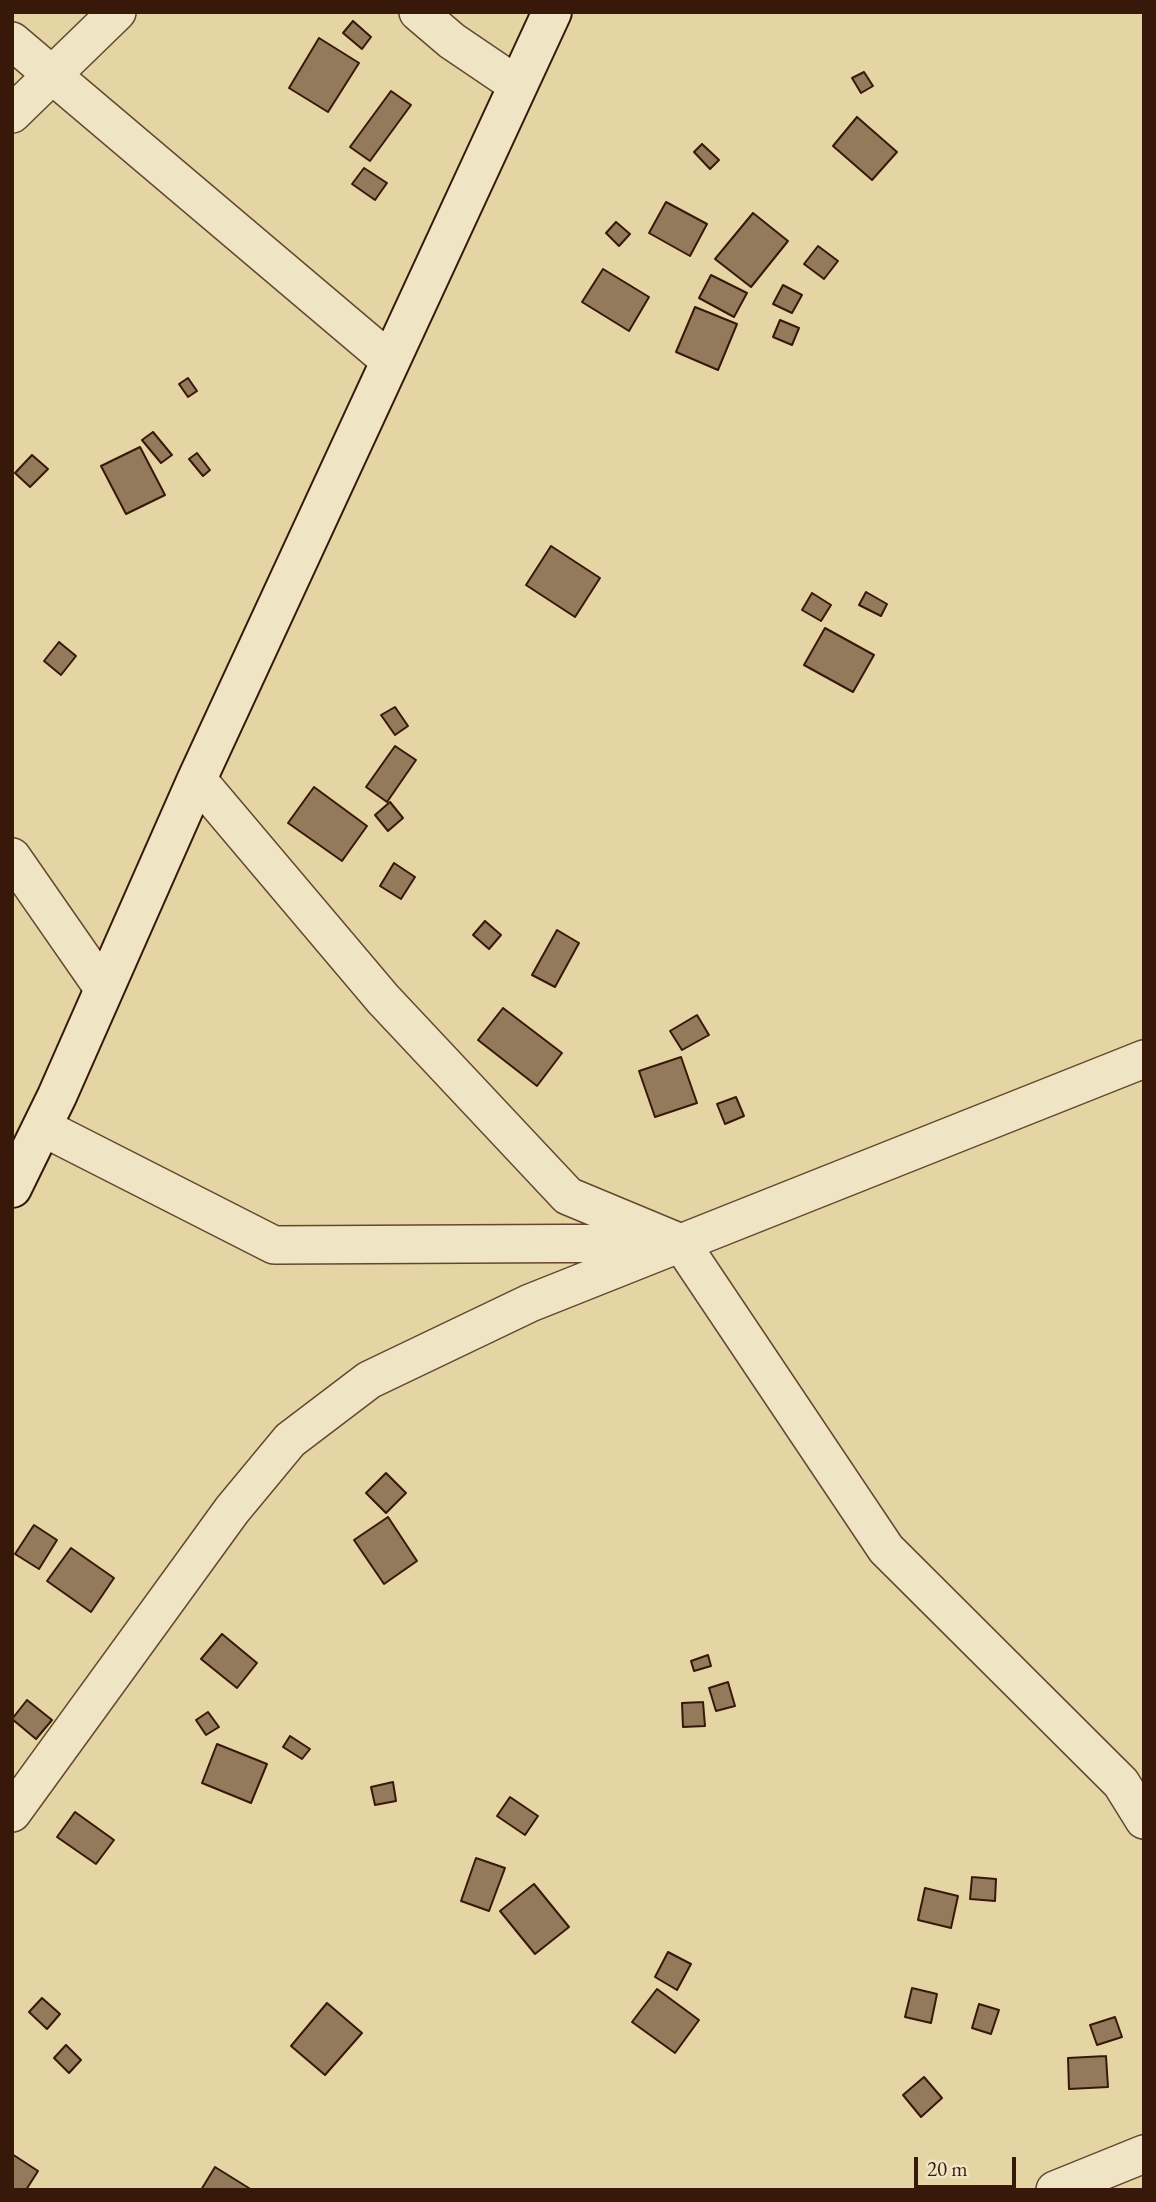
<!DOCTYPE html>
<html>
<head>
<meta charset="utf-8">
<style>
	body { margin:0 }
	#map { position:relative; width:1156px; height:2202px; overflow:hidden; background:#e6d5a4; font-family:"EB Garamond",serif }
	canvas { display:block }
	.frame { position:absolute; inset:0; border:14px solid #381809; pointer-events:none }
	.scale { position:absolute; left:914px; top:2157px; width:102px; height:32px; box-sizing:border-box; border:4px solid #381809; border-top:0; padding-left:9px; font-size:21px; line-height:24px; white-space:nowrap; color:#381809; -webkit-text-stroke:5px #efe4c4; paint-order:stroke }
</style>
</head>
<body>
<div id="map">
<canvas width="1156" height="2202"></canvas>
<div class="frame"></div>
<div class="scale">20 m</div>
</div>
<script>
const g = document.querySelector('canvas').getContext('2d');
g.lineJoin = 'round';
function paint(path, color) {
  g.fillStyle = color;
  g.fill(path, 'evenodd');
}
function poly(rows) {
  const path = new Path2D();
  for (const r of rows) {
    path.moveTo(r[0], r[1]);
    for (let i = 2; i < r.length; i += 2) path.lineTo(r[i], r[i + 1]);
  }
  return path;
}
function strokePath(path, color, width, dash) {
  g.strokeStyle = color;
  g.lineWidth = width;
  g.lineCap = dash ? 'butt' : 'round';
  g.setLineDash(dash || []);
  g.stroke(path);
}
const building = poly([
	[353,21,371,37,362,49,343,33,353,21],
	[319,38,359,63,328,112,289,88,319,38],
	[864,72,873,86,861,93,852,78,864,72],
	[391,91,411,105,370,161,350,147,391,91],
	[857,117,897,152,872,180,833,146,857,117],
	[702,144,719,160,710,169,694,152,702,144],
	[364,168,387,183,375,200,352,184,364,168],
	[666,202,707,224,690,256,649,233,666,202],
	[753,213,788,241,751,287,715,259,753,213],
	[616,222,630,234,619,246,606,233,616,222],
	[818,246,838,261,824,279,804,264,818,246],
	[603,269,649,297,629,331,582,302,603,269],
	[711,275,747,293,734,317,699,298,711,275],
	[783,285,802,295,792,313,773,304,783,285],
	[695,307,737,324,718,370,676,352,695,307],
	[780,320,799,328,792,345,773,337,780,320],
	[188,378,197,391,188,397,179,384,188,378],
	[153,432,172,455,161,463,142,440,153,432],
	[140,447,165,495,126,514,101,466,140,447],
	[197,453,210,470,203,476,189,459,197,453],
	[32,455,48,469,30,487,15,473,32,455],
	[551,546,600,578,575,617,526,585,551,546],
	[866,592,887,604,881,616,859,605,866,592],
	[812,593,831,605,821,621,802,610,812,593],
	[825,628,874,655,853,692,804,665,825,628],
	[59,642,76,656,61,675,44,661,59,642],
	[395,707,408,726,395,735,381,715,395,707],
	[395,746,416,760,387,802,366,787,395,746],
	[314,787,367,826,342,861,288,823,314,787],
	[390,802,403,818,388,831,375,815,390,802],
	[394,863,415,877,401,899,380,886,394,863],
	[485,921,501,935,489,949,473,935,485,921],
	[557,930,579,943,555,987,532,975,557,930],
	[503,1008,562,1053,537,1086,478,1040,503,1008],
	[697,1015,709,1035,682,1050,670,1031,697,1015],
	[681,1057,697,1103,655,1117,639,1071,681,1057],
	[736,1097,744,1116,725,1124,717,1104,736,1097],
	[386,1473,406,1493,386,1513,366,1493,386,1473],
	[388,1517,417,1561,384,1584,354,1540,388,1517],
	[34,1525,57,1540,39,1569,15,1554,34,1525],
	[71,1548,114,1578,91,1612,47,1581,71,1548],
	[222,1634,257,1663,237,1688,201,1659,222,1634],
	[708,1655,711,1666,694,1671,691,1661,708,1655],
	[728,1682,735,1706,716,1711,709,1688,728,1682],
	[27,1700,52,1720,36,1739,12,1719,27,1700],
	[703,1702,705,1726,683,1727,682,1703,703,1702],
	[208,1712,219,1727,206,1735,196,1720,208,1712],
	[290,1736,310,1749,302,1759,283,1747,290,1736],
	[217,1744,267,1764,251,1803,202,1783,217,1744],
	[393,1782,396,1801,375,1805,371,1787,393,1782],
	[510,1797,538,1816,525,1835,497,1816,510,1797],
	[75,1812,114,1840,96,1864,57,1837,75,1812],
	[476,1858,505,1868,489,1911,461,1901,476,1858],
	[972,1877,996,1879,995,1901,970,1899,972,1877],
	[534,1884,569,1927,535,1954,500,1911,534,1884],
	[925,1888,958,1896,951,1928,918,1920,925,1888],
	[668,1952,691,1964,677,1990,655,1977,668,1952],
	[912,1988,937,1994,931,2023,905,2017,912,1988],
	[657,1989,699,2020,675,2053,632,2022,657,1989],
	[42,1998,60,2014,47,2029,29,2012,42,1998],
	[327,2003,362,2033,325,2075,291,2046,327,2003],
	[979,2004,999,2010,991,2034,972,2028,979,2004],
	[1115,2017,1122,2037,1097,2045,1090,2025,1115,2017],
	[66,2045,81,2060,69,2073,54,2058,66,2045],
	[1106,2056,1108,2087,1069,2089,1068,2058,1106,2056],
	[924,2077,942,2098,921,2117,903,2095,924,2077],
	[12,2154,38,2171,26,2190,12,2190,12,2154],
	[215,2167,252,2190,201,2190,215,2167]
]);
const minor = poly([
	[418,12,452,41,517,85],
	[12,41,390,361],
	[12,114,117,12],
	[197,779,383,999,568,1196,681,1243,886,1549,1121,1783,1144,1820],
	[12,857,103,988],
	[42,1127,274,1245,659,1243],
	[12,1813,232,1510,290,1440,369,1380,530,1303,1144,1059],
	[1055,2190,1144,2154]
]);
const secondary = poly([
	[12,1188,57,1096,197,779,552,12]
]);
paint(building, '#927a5a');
strokePath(building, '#381809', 2);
strokePath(minor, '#644730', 40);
strokePath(secondary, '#381809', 42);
strokePath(minor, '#efe4c4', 37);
strokePath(secondary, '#efe4c4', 38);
</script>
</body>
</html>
